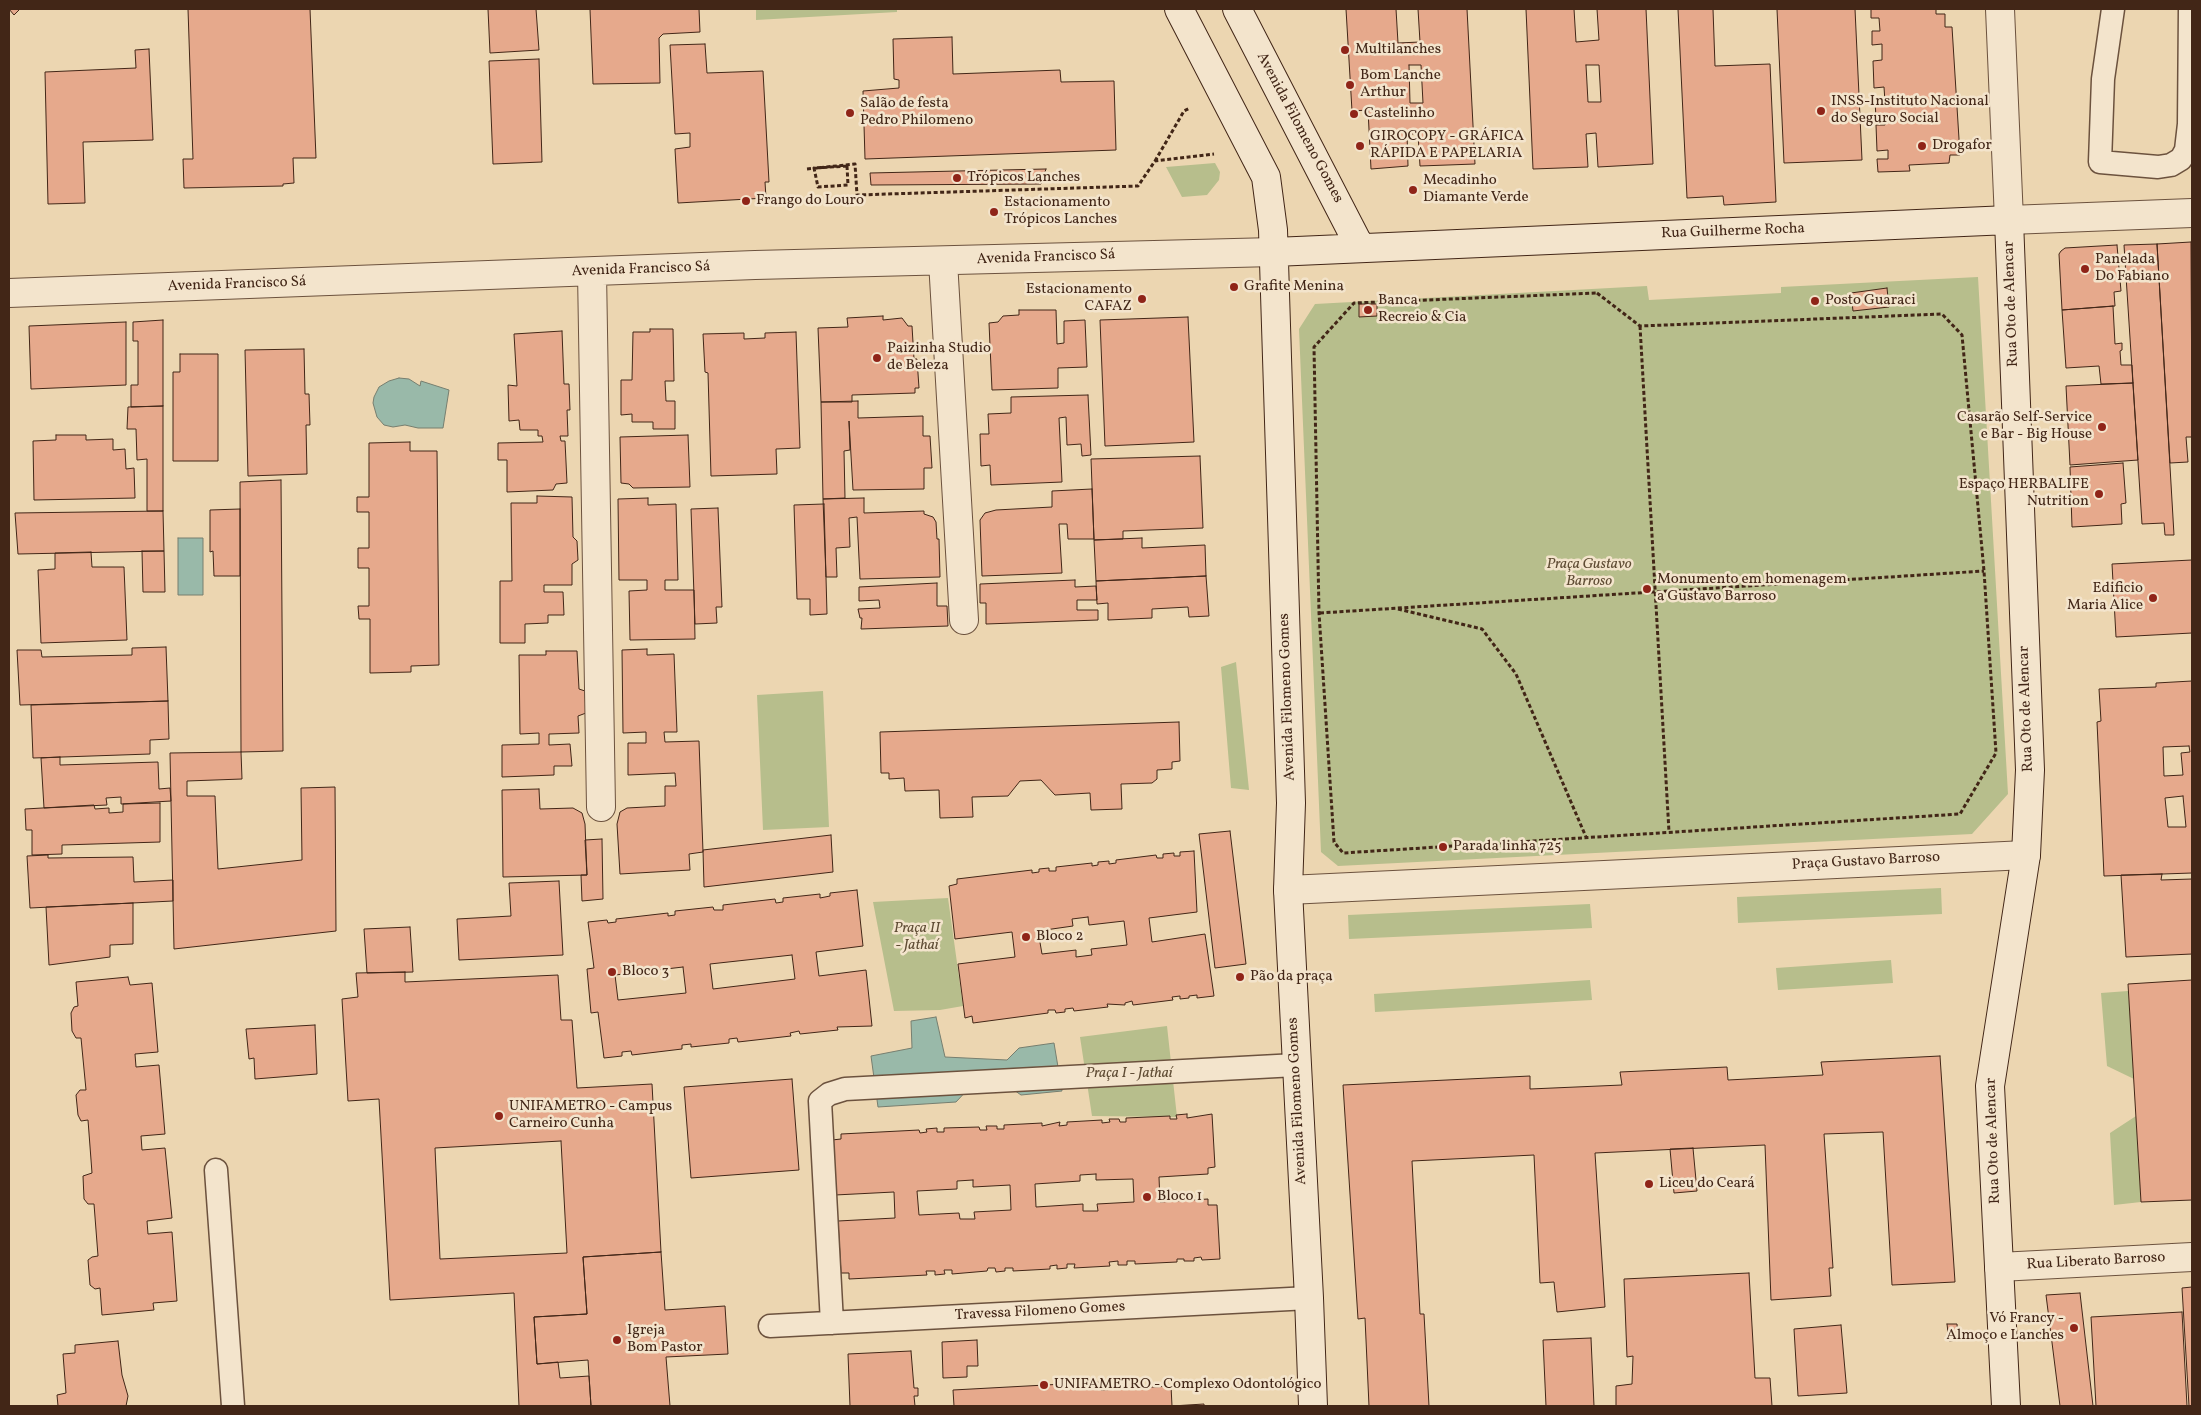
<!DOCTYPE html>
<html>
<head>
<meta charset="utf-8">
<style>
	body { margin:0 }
	#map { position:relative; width:2201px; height:1415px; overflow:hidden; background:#ecd6b1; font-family:Vollkorn,serif }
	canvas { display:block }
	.frame { position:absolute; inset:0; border:10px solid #422617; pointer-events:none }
</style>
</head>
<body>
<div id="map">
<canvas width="2201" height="1415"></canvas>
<div class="frame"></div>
</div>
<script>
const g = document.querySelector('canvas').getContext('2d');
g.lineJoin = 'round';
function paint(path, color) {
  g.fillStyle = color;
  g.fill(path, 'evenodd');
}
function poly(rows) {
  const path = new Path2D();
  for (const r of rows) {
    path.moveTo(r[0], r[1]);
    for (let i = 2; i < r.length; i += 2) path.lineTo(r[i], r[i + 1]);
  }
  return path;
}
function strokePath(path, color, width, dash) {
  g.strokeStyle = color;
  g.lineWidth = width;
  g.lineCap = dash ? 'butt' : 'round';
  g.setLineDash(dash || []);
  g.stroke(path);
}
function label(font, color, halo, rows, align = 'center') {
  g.font = font + ' Vollkorn,serif';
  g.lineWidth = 5;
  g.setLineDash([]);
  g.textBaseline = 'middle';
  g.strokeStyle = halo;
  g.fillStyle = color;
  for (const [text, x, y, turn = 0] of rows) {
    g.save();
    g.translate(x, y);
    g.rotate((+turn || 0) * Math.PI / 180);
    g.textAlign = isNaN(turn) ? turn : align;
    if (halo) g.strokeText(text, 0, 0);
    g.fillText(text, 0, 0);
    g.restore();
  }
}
const green = poly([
	[756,9,897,9,897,12,756,20],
	[1215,163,1220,172,1219,180,1207,195,1182,197,1166,167],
	[1978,277,2008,794,1972,834,1338,866,1321,852,1299,329,1315,304,1647,286,1649,300,1781,293,1781,287],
	[1236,662,1249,790,1231,788,1221,667],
	[823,691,829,827,763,830,757,695],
	[1941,888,1942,914,1738,923,1737,897],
	[948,898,963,1006,940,1010,894,1011,873,902],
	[1590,904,1592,928,1349,939,1348,915],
	[1891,960,1893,983,1778,990,1776,968],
	[1590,980,1592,1000,1375,1012,1374,994],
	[2128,991,2130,1013,2134,1079,2107,1066,2101,993],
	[1167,1026,1177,1117,1092,1116,1080,1037],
	[2136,1116,2141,1202,2114,1205,2110,1133]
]);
const water = poly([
	[399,378,409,379,420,386,421,381,449,390,443,428,418,428,405,425,393,427,384,425,377,417,373,403,374,397,379,387,389,381,399,378],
	[178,538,203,538,203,595,178,595,178,538],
	[936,1017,945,1057,1007,1060,1019,1048,1054,1043,1062,1091,1021,1095,1004,1083,970,1087,956,1102,878,1107,871,1056,912,1048,911,1021,936,1017]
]);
const building = poly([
	[9,9,20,9,14,15,9,9],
	[188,9,310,9,316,158,293,158,294,183,283,184,283,186,184,188,183,159,193,159,188,9],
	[488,9,536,9,539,50,490,53,488,9],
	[590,9,699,9,700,32,663,34,659,38,660,83,593,84,590,9],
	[1346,9,1396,9,1398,43,1420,42,1418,9,1467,9,1475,164,1420,166,1418,134,1407,134,1408,166,1371,169,1368,110,1352,111,1346,9],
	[1409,65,1421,65,1423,103,1410,103,1409,65],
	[1526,9,1574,9,1576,42,1599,40,1597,9,1646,9,1653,164,1598,167,1596,133,1586,134,1588,167,1533,169,1526,9],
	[1586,65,1599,65,1601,102,1588,102,1586,65],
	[1678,9,1713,9,1715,66,1770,64,1776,202,1724,205,1723,196,1687,198,1678,9],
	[1777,9,1855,9,1862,160,1784,163,1777,9],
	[1871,9,1936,9,1936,14,1945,14,1945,27,1952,27,1960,155,1950,155,1949,163,1909,165,1910,171,1878,172,1877,159,1888,159,1888,150,1877,151,1876,125,1885,125,1885,116,1876,117,1875,102,1885,102,1884,87,1874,88,1873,61,1882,60,1882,44,1872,45,1872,31,1880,31,1879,18,1871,18,1871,9],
	[952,37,953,74,1060,70,1061,82,1114,81,1116,150,865,159,863,91,899,88,899,80,894,79,893,39,952,37],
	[705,44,707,73,763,71,769,182,765,182,766,198,678,203,675,149,690,147,690,133,675,134,670,45,705,44],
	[149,49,153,140,83,142,85,203,48,204,45,72,136,68,135,50,149,49],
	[539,59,542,162,493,164,489,61,539,59],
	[1046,169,1041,184,871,185,870,173,1046,169],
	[2191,242,2192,437,2186,437,2188,462,2170,463,2157,244,2191,242],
	[2157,244,2174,535,2165,535,2164,523,2142,524,2124,245,2157,244],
	[2117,245,2121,291,2114,292,2115,306,2062,310,2059,254,2061,251,2065,248,2117,245],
	[1887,288,1889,307,1853,311,1851,293,1887,288],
	[1359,304,1377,304,1377,316,1359,317,1359,304],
	[2113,306,2115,344,2122,343,2122,350,2120,351,2121,365,2132,365,2133,383,2101,384,2099,366,2066,368,2062,310,2113,306],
	[1019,310,1056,310,1057,344,1064,343,1064,321,1085,320,1087,367,1058,368,1058,388,992,390,989,323,998,322,1003,316,1019,315,1019,310],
	[883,316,883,320,902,318,908,326,912,326,914,359,917,359,919,388,915,388,915,393,852,395,852,402,821,402,818,328,848,327,847,318,883,316],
	[1188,317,1194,442,1105,446,1100,320,1188,317],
	[163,320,163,406,131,407,131,385,138,385,138,341,133,341,133,322,163,320],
	[126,322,126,385,31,389,29,326,126,322],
	[650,329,673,329,674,381,665,381,666,401,675,401,675,429,653,429,653,422,632,422,632,414,621,415,621,380,632,380,633,332,650,332,650,329],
	[562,331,564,384,569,384,570,410,567,410,568,436,560,436,561,441,565,441,567,483,556,484,553,490,507,492,507,460,498,460,498,443,543,442,542,436,538,436,538,430,520,430,519,420,509,421,508,385,517,386,514,334,562,331],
	[796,332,800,448,776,449,777,474,711,476,708,373,705,372,703,334,744,333,744,339,765,338,765,333,796,332],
	[304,349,305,394,309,394,310,425,306,425,307,474,248,476,245,350,304,349],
	[180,354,218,354,218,461,173,461,173,372,180,372,180,354],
	[2133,383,2138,460,2070,465,2066,386,2133,383],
	[1088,395,1091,455,1082,456,1081,444,1067,445,1066,417,1059,418,1062,482,991,485,990,465,981,466,980,434,989,434,988,414,1011,413,1011,397,1088,395],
	[858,401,858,418,923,416,923,436,930,436,932,468,924,468,924,489,853,490,849,421,850,450,844,451,845,498,823,499,821,402,858,401],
	[163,406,163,511,147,511,147,459,137,460,136,429,127,429,128,407,163,406],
	[56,435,86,435,86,440,113,439,113,450,125,449,126,469,134,468,135,498,34,500,33,441,56,440,56,435],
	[688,435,690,487,633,488,629,484,621,483,620,437,688,435],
	[410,442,410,451,437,451,439,665,411,666,411,672,370,673,370,619,359,619,358,606,369,606,369,568,358,568,358,548,369,548,369,512,357,512,357,497,369,497,369,443,410,442],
	[1200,456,1203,528,1123,531,1123,539,1094,540,1091,459,1200,456],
	[2123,463,2126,503,2121,504,2122,524,2072,527,2070,467,2123,463],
	[281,480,283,751,241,752,240,482,281,480],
	[1092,489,1094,539,1068,539,1067,524,1059,524,1062,573,982,576,980,520,985,513,996,510,1052,507,1052,491,1092,489],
	[537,496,572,497,573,537,577,541,578,560,572,564,572,585,544,585,544,592,563,592,564,615,548,615,548,623,525,624,525,643,500,643,500,581,512,581,511,503,537,503,537,496],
	[648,498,648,505,676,504,678,580,665,580,665,590,694,590,695,639,630,640,629,591,647,590,647,580,619,580,618,499,648,498],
	[864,498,864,513,924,511,924,514,933,517,936,522,937,539,939,539,940,577,860,579,857,517,849,518,850,547,836,548,837,577,826,577,823,499,864,498],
	[824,504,827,614,810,615,810,599,797,599,794,505,824,504],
	[718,508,722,607,716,607,717,623,695,624,691,509,718,508],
	[240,509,240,576,214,576,213,551,210,552,210,510,240,509],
	[163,511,164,551,18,554,15,513,163,511],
	[1142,538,1142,548,1205,545,1206,576,1096,581,1094,540,1142,538],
	[142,551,164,551,165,592,143,592,142,551],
	[91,552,92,567,124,567,127,640,41,643,38,570,55,569,55,553,91,552],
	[2192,560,2192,633,2116,637,2112,564,2192,560],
	[1206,576,1209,616,1189,617,1188,607,1152,609,1152,618,1108,620,1108,603,1097,604,1096,581,1206,576],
	[1075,580,1075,587,1096,586,1097,600,1077,600,1077,610,1098,610,1098,620,986,624,986,603,980,603,980,584,1075,580],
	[937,583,937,606,947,606,948,626,861,629,862,618,860,618,858,609,880,608,879,600,859,601,859,587,937,583],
	[166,647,168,701,20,705,17,650,41,650,42,657,132,655,132,648,166,647],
	[647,649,647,655,674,654,677,732,664,732,665,742,699,741,703,852,689,854,690,870,620,874,617,824,620,812,627,808,665,806,665,786,676,786,675,773,628,775,628,743,646,743,646,732,623,733,622,650,647,649],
	[546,651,577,651,579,689,585,691,586,713,578,716,579,733,549,734,549,745,570,744,572,766,554,766,554,775,502,777,502,745,539,744,539,733,520,734,519,655,546,655,546,651],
	[2192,681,2192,873,2104,876,2097,722,2101,721,2099,689,2156,687,2156,683,2192,681],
	[2189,746,2190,752,2181,753,2183,775,2164,776,2163,747,2189,746],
	[2183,796,2186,827,2168,827,2165,798,2183,796],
	[168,701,169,739,150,740,150,754,33,758,31,705,168,701],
	[1179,722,1180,761,1172,762,1172,769,1157,770,1157,779,1152,783,1121,784,1122,809,1091,810,1090,793,1055,795,1041,780,1020,781,1008,796,972,797,973,817,940,818,939,790,905,791,904,778,889,779,889,773,881,773,880,732,1179,722],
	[241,752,242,779,187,781,187,796,215,796,218,869,302,860,301,788,335,787,336,931,174,949,170,753,241,752],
	[60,757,60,765,158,762,159,789,170,788,171,801,121,804,121,797,106,798,107,805,44,808,41,758,60,757],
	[539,789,540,809,573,808,582,813,585,824,587,875,503,877,502,790,539,789],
	[160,803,160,842,62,845,62,854,32,855,32,830,26,830,25,809,94,805,95,809,109,808,109,813,123,812,123,804,160,803],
	[1230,831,1246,964,1215,968,1199,834,1230,831],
	[831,835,833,872,704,887,703,850,831,835],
	[602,839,603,899,582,901,581,875,587,875,585,840,602,839],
	[1194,851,1197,912,1149,918,1152,942,1205,934,1214,996,1197,998,1197,995,1189,996,1189,998,1180,999,1180,996,1172,997,1173,1000,1133,1005,1132,1001,1125,1003,1125,1005,1107,1004,1108,1007,1074,1011,1073,1008,1065,1009,1065,1012,1056,1013,1055,1010,1048,1010,1048,1013,973,1023,972,1016,965,1018,958,964,1015,957,1012,932,955,939,949,886,957,884,957,879,1032,870,1032,873,1039,872,1039,869,1049,868,1049,871,1056,871,1056,867,1092,863,1092,866,1098,865,1098,862,1109,861,1109,864,1116,863,1116,860,1156,855,1157,858,1163,858,1163,854,1174,853,1174,856,1180,856,1180,852,1194,851],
	[1088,917,1089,925,1124,921,1127,945,1091,949,1092,955,1076,957,1076,950,1042,954,1038,931,1073,926,1072,919,1088,917],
	[48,855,48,858,133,857,134,882,173,880,173,901,30,908,27,856,48,855],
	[2162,874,2161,880,2192,879,2192,954,2126,957,2121,875,2162,874],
	[559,881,563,955,459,960,457,919,511,916,509,883,559,881],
	[857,890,863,946,816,952,819,976,866,970,872,1026,837,1027,838,1030,800,1034,799,1031,790,1033,791,1036,738,1042,737,1038,729,1039,729,1043,691,1047,691,1044,682,1045,682,1049,632,1055,631,1051,622,1052,622,1056,604,1058,598,1012,591,1013,587,969,594,968,588,922,607,920,608,923,616,922,616,919,668,913,668,916,675,915,675,911,713,907,714,910,723,910,723,905,775,899,776,903,783,902,783,898,820,894,820,898,830,896,830,893,857,890],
	[792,955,795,979,713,989,710,964,792,955],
	[683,967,686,993,618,1000,615,975,683,967],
	[133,903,133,944,110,945,110,957,49,965,46,907,133,903],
	[410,927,413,972,367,973,364,929,410,927],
	[405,972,405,982,558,975,561,1020,572,1020,577,1088,652,1084,661,1252,583,1257,587,1314,534,1317,537,1364,558,1362,560,1378,589,1376,591,1406,519,1406,514,1293,390,1300,379,1099,348,1101,342,999,358,997,356,973,405,972],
	[561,1141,567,1253,440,1259,435,1148,561,1141],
	[128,977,130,985,152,983,158,1052,135,1054,136,1067,159,1065,165,1134,141,1136,142,1150,165,1148,172,1218,147,1221,148,1234,172,1232,177,1301,153,1303,154,1310,102,1315,100,1288,95,1289,90,1285,88,1260,92,1257,98,1256,94,1204,88,1204,84,1199,83,1176,92,1173,88,1120,81,1121,78,1115,76,1095,80,1090,86,1090,81,1038,76,1038,72,1031,71,1013,74,1007,78,1006,76,982,128,977],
	[2192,980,2192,1200,2141,1202,2128,984,2192,980],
	[315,1025,317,1074,255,1079,254,1058,249,1059,246,1029,315,1025],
	[1940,1056,1955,1282,1892,1285,1883,1132,1824,1134,1833,1268,1829,1268,1831,1296,1771,1300,1765,1145,1595,1153,1605,1307,1557,1312,1554,1282,1540,1283,1534,1155,1412,1161,1420,1314,1424,1314,1429,1406,1369,1406,1365,1318,1358,1319,1343,1085,1530,1076,1530,1089,1622,1085,1620,1072,1727,1067,1728,1080,1823,1075,1821,1062,1940,1056],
	[792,1079,799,1170,691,1178,684,1087,792,1079],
	[1187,1114,1187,1118,1212,1114,1215,1167,1208,1168,1208,1174,1159,1177,1160,1202,1208,1199,1208,1205,1217,1205,1220,1259,1202,1260,1201,1257,1194,1258,1194,1261,1184,1261,1184,1259,1177,1259,1177,1262,1135,1264,1135,1261,1127,1261,1127,1265,1118,1265,1118,1261,1109,1262,1110,1266,1074,1268,1075,1264,1067,1264,1067,1268,1057,1269,1057,1265,1050,1266,1050,1269,1013,1271,1013,1268,1005,1268,1005,1271,996,1272,995,1268,988,1268,987,1271,952,1274,952,1270,944,1270,945,1274,935,1275,935,1271,926,1271,927,1275,849,1279,849,1273,841,1273,838,1221,895,1218,894,1192,835,1195,832,1140,841,1139,841,1134,919,1130,920,1133,927,1132,926,1129,937,1128,937,1132,944,1132,944,1128,979,1127,980,1130,987,1130,986,1126,997,1126,997,1129,1004,1129,1004,1125,1042,1123,1042,1126,1060,1122,1059,1126,1067,1125,1067,1122,1102,1120,1102,1123,1110,1122,1109,1119,1119,1119,1120,1122,1126,1122,1126,1118,1170,1116,1170,1119,1177,1119,1176,1115,1187,1114],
	[1096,1174,1096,1180,1133,1179,1134,1202,1097,1204,1098,1211,1083,1211,1083,1204,1036,1207,1035,1184,1080,1181,1080,1175,1096,1174],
	[973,1180,973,1187,1010,1185,1011,1210,974,1212,975,1219,960,1219,959,1213,919,1215,917,1191,957,1189,957,1181,973,1180],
	[1693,1148,1697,1191,1674,1193,1670,1149,1693,1148],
	[661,1252,665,1310,725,1306,728,1354,666,1357,670,1406,591,1406,588,1360,537,1364,534,1317,587,1314,583,1257,661,1252],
	[1749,1273,1755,1378,1770,1378,1772,1406,1616,1406,1616,1386,1632,1384,1633,1356,1627,1357,1624,1279,1749,1273],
	[2192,1287,2192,1406,2189,1406,2182,1288,2192,1287],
	[2080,1293,2093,1406,2060,1406,2046,1295,2080,1293],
	[2182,1312,2187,1406,2096,1406,2091,1317,2182,1312],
	[1947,1324,1957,1324,1958,1340,1949,1341,1947,1324],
	[1841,1325,1847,1393,1798,1396,1794,1329,1841,1325],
	[1591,1338,1594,1406,1546,1406,1543,1340,1591,1338],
	[977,1340,978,1366,967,1366,967,1377,943,1378,942,1342,977,1340],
	[118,1341,122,1375,128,1396,126,1406,58,1406,57,1395,66,1393,63,1354,75,1353,75,1345,118,1341],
	[911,1351,914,1388,918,1388,918,1396,914,1396,915,1406,850,1406,848,1354,911,1351],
	[1101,1382,1101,1390,1171,1386,1172,1406,1204,1404,1204,1406,954,1406,953,1390,1101,1382]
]);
const path = poly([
	[1155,161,1184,111,1190,108],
	[847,166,848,185,818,187,814,168,847,166],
	[807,169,855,164,857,195,1138,186,1155,161,1214,154],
	[1597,293,1640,326,1942,314,1962,335,1984,571,1996,753,1960,814,1343,853,1334,842,1319,613,1314,347,1354,303,1597,293],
	[1640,326,1669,832],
	[1398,609,1482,629,1516,674,1586,837],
	[1320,613,1984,571]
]);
const lane = poly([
	[2113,9,2103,79,2100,162,2158,167,2171,165,2181,159,2186,150,2189,124,2190,9],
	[216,1170,233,1406],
	[832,1323,820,1101,829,1094,845,1089,1296,1065],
	[770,1326,1309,1298]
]);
const street = poly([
	[2000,9,2009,220,2192,213],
	[943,261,964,620],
	[592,272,601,807],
	[9,293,755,265,1274,252],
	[1288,890,2026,855],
	[1999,1267,2192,1257]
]);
const secondary = poly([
	[1179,9,1266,177,1273,230,1291,803,1288,890,1309,1298,1313,1406],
	[1237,9,1360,247],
	[1274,252,2009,220,2030,770,2026,855,1990,1086,2006,1406]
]);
const markers = [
	[1345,50,5,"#8f2418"],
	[1350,85,5,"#8f2418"],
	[1821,111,5,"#8f2418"],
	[850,113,5,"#8f2418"],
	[1354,114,5,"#8f2418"],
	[1360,146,5,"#8f2418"],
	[1922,146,5,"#8f2418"],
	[957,178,5,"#8f2418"],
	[1413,190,5,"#8f2418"],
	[746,201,5,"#8f2418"],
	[994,212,5,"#8f2418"],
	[2085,269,5,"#8f2418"],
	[1234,287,5,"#8f2418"],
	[1142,299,5,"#8f2418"],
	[1815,301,5,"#8f2418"],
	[1368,310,5,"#8f2418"],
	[877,358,5,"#8f2418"],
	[2102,427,5,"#8f2418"],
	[2099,494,5,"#8f2418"],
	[1647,589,5,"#8f2418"],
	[2153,598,5,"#8f2418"],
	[1443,847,5,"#8f2418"],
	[1026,937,5,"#8f2418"],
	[612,972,5,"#8f2418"],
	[1240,977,5,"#8f2418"],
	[499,1116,5,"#8f2418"],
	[1649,1184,5,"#8f2418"],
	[1147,1197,5,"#8f2418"],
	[2074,1328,5,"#8f2418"],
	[617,1340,5,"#8f2418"],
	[1044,1385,5,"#8f2418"]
];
const poiNames = [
	["Multilanches",1355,50],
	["Bom Lanche",1360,76],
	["Arthur",1360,93],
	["INSS-Instituto Nacional",1831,102],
	["do Seguro Social",1831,119],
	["Salão de festa",860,104],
	["Pedro Philomeno",860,121],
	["Castelinho",1364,114],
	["GIROCOPY - GRÁFICA",1370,137],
	["RÁPIDA E PAPELARIA",1370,154],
	["Drogafor",1932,146],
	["Trópicos Lanches",967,178],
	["Mecadinho",1423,181],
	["Diamante Verde",1423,198],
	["Frango do Louro",756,201],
	["Estacionamento",1004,203],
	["Trópicos Lanches",1004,220],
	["Panelada",2095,260],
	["Do Fabiano",2095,277],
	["Grafite Menina",1244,287],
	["Estacionamento",1132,290,"right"],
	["CAFAZ",1132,307,"right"],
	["Banca",1378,301],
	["Recreio & Cia",1378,318],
	["Posto Guaraci",1825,301],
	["Paizinha Studio",887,349],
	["de Beleza",887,366],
	["Casarão Self-Service",2092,418,"right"],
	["e Bar - Big House",2092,435,"right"],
	["Espaço HERBALIFE",2089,485,"right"],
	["Nutrition",2089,502,"right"],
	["Monumento em homenagem",1657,580],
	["a Gustavo Barroso",1657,597],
	["Edificio",2143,589,"right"],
	["Maria Alice",2143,606,"right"],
	["Parada linha 725",1453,847],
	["Bloco 2",1036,937],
	["Bloco 3",622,972],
	["Pão da praça",1250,977],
	["UNIFAMETRO - Campus",509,1107],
	["Carneiro Cunha",509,1124],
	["Liceu do Ceará",1659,1184],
	["Bloco 1",1157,1197],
	["Vó Francy -",2064,1319,"right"],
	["Almoço e Lanches",2064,1336,"right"],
	["Igreja",627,1331],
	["Bom Pastor",627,1348],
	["UNIFAMETRO - Complexo Odontológico",1054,1385]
];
const streetNames = [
	["Avenida Filomeno Gomes",1299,128,62],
	["Rua Guilherme Rocha",1733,232,-2],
	["Avenida Francisco Sá",1046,258,-2],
	["Avenida Francisco Sá",641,270,-2],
	["Avenida Francisco Sá",237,285,-2],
	["Rua Oto de Alencar",2012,304,-92],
	["Avenida Filomeno Gomes",1288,697,-92],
	["Rua Oto de Alencar",2027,709,-92],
	["Praça Gustavo Barroso",1866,862,-3],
	["Avenida Filomeno Gomes",1298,1101,-93],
	["Rua Oto de Alencar",1994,1141,-92],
	["Rua Liberato Barroso",2096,1262,-3],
	["Travessa Filomeno Gomes",1040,1312,-3]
];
const parkNames = [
	["Praça Gustavo",1589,565],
	["Barroso",1589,582],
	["Praça II",917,929],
	["- Jathaí",917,946],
	["Praça I - Jathaí",1129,1074]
];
paint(green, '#b7be8c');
paint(water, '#99b9a9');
strokePath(water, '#767e6f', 1);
paint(building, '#e6a98c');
strokePath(building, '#422617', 1);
strokePath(lane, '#6c523e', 25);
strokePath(street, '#6c523e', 30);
strokePath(secondary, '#422617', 30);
strokePath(path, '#422617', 3, [4, 2.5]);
strokePath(lane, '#f3e4cc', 22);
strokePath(street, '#f3e4cc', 28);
strokePath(secondary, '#f3e4cc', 28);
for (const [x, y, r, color] of markers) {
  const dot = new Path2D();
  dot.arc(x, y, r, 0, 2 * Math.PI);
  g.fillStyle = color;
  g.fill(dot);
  strokePath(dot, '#f3e4cc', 2);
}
label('15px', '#422617', '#f3e4cc', poiNames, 'left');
label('15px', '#422617', '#f3e4cc', streetNames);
label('italic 15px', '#5f4c34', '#f3e4cc', parkNames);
</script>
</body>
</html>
